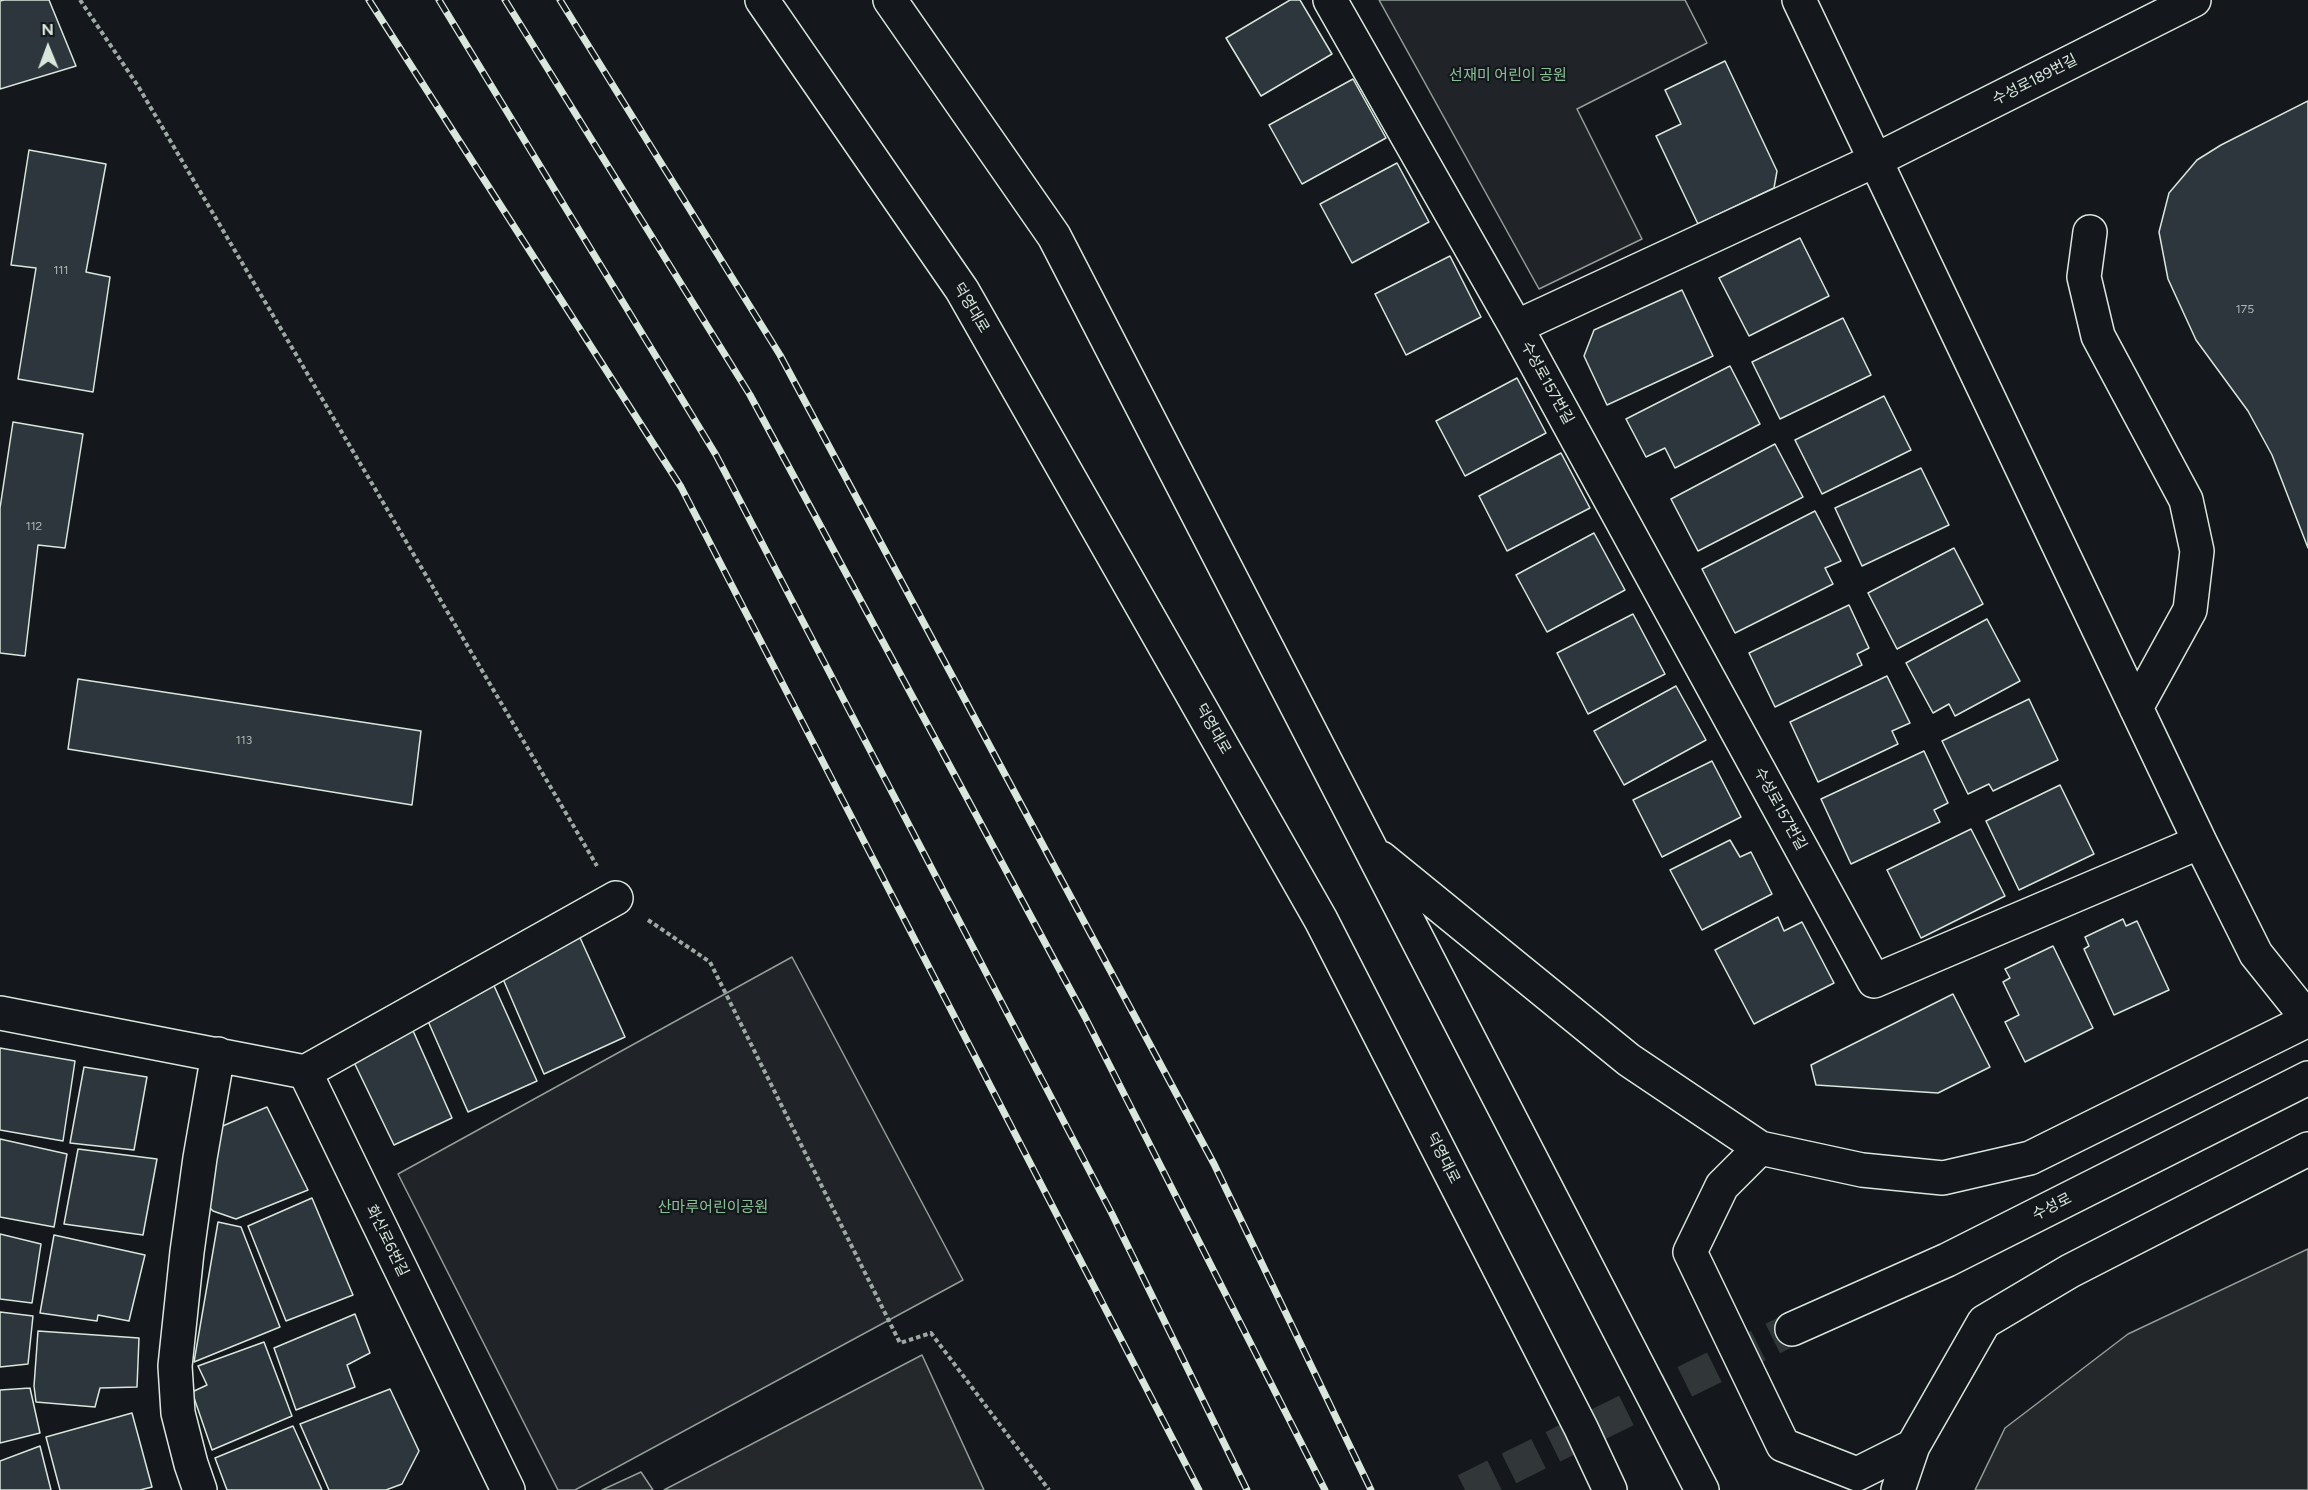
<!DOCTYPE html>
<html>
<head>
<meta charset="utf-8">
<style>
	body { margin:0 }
	#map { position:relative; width:2308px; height:1490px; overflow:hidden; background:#14181c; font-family:Figtree,sans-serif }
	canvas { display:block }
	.north { position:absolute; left:18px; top:18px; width:60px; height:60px; -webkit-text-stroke:4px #14181c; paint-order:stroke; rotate:359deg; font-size:16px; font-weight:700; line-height:24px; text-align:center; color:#d8e6dc }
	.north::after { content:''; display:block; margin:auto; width:21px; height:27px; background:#d8e6dc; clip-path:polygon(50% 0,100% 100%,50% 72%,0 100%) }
</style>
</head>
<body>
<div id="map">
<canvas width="2308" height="1490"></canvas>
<div class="north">N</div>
</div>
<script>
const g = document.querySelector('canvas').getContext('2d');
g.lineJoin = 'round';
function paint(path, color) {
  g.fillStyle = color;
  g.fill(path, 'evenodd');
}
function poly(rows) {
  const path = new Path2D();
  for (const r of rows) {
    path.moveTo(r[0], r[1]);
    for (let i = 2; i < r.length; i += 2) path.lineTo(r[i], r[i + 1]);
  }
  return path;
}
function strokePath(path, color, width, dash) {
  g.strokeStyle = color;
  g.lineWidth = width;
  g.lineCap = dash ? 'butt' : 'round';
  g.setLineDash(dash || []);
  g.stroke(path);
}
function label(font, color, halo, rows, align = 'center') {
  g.font = font + ' Figtree,"Noto Sans KR",sans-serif';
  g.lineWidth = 4.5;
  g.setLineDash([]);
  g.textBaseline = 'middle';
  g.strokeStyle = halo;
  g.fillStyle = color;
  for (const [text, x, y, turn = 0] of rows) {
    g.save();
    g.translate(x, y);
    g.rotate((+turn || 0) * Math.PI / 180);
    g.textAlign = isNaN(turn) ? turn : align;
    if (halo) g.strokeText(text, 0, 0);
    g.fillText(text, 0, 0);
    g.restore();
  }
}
const green = poly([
	[1379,0,1685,0,1707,43,1577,109,1642,239,1539,289,1379,0],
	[792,957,963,1280,575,1490,558,1490,398,1174,792,957]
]);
const parking = poly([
	[2308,1249,2308,1490,1975,1490,2005,1428,2128,1334,2308,1249],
	[922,1355,984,1490,664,1490,922,1355],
	[641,1472,653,1490,602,1490,641,1472]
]);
const building = poly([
	[4,0,49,0,76,66,0,89,0,1,4,0],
	[1290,0,1300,0,1332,54,1261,96,1226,38,1290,0],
	[1725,61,1777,171,1774,188,1698,224,1656,136,1681,124,1665,90,1725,61],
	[1353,79,1386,138,1302,184,1269,125,1353,79],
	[2308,101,2308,548,2272,455,2248,411,2196,340,2168,279,2159,232,2169,193,2197,160,2221,145,2308,101],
	[29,150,106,164,86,272,110,277,93,392,18,379,36,268,11,265,29,150],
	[1397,163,1429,222,1352,263,1320,204,1397,163],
	[1800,238,1829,296,1749,336,1719,278,1800,238],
	[1450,256,1481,317,1406,355,1375,294,1450,256],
	[1682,290,1713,356,1607,405,1584,356,1594,330,1682,290],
	[1843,318,1871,375,1780,419,1752,362,1843,318],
	[1730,366,1760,424,1675,468,1665,448,1646,457,1626,419,1730,366],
	[1517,378,1546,433,1465,476,1436,421,1517,378],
	[1884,396,1911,450,1822,494,1795,440,1884,396],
	[13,422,83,434,65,548,38,545,25,656,0,653,0,508,13,422],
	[1775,444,1803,497,1698,551,1671,499,1775,444],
	[1561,453,1590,508,1507,551,1479,496,1561,453],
	[1921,468,1949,525,1862,566,1835,508,1921,468],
	[1815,511,1841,561,1825,568,1833,584,1735,633,1702,569,1815,511],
	[1594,533,1625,590,1547,632,1516,575,1594,533],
	[1954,548,1983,604,1897,649,1868,593,1954,548],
	[1849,605,1869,648,1857,654,1862,665,1775,707,1749,653,1849,605],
	[1633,614,1665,674,1588,714,1557,653,1633,614],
	[1987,619,2020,681,1955,716,1949,704,1933,713,1906,663,1987,619],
	[1887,676,1910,723,1892,731,1898,744,1818,782,1790,722,1887,676],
	[78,679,421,731,412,805,68,749,78,679],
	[1676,686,1706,740,1624,785,1594,731,1676,686],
	[2029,699,2058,760,1993,791,1989,784,1968,794,1942,741,2029,699],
	[1924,751,1948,803,1934,810,1940,822,1851,864,1821,799,1924,751],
	[1712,761,1741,817,1662,857,1633,800,1712,761],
	[2060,785,2094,854,2019,890,1986,821,2060,785],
	[1971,829,2005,896,1921,938,1887,870,1971,829],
	[1730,840,1740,857,1751,852,1772,894,1702,930,1670,870,1730,840],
	[1778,917,1784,931,1802,922,1834,983,1754,1024,1715,950,1778,917],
	[2123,919,2126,926,2137,921,2169,990,2114,1015,2084,949,2089,946,2085,937,2123,919],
	[577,931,625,1037,544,1074,500,972,577,931],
	[2053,946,2093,1028,2025,1062,2005,1022,2019,1015,2003,982,2010,978,2005,969,2053,946],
	[491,979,537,1081,468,1112,424,1012,491,979],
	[1953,994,1990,1067,1938,1093,1816,1085,1811,1065,1953,994],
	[410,1024,452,1118,394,1145,350,1054,410,1024],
	[0,1048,75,1061,63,1141,0,1130,0,1048],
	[84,1067,147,1077,134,1150,70,1143,84,1067],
	[267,1107,308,1190,236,1219,213,1211,203,1201,218,1128,267,1107],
	[0,1139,67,1154,54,1227,0,1217,0,1139],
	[78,1149,157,1159,143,1235,64,1224,78,1149],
	[312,1198,353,1295,286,1321,248,1226,312,1198],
	[218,1222,241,1227,280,1327,194,1362,218,1222],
	[0,1234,41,1244,32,1303,0,1299,0,1234],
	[54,1235,145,1255,129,1321,98,1315,97,1321,40,1313,54,1235],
	[0,1312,33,1316,28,1364,0,1367,0,1312],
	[355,1314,370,1353,347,1365,355,1387,296,1410,274,1348,355,1314],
	[38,1331,139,1338,137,1387,100,1388,95,1407,36,1402,34,1386,38,1331],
	[264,1342,292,1416,212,1450,192,1392,207,1385,198,1366,264,1342],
	[30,1388,40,1433,0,1443,0,1390,30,1388],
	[390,1389,419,1451,402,1484,386,1490,329,1490,300,1424,390,1389],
	[132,1413,152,1487,140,1490,60,1490,46,1437,132,1413],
	[293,1426,322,1490,227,1490,215,1458,293,1426],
	[40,1446,51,1490,0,1490,0,1461,40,1446]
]);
const majorTunnel = poly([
	[1465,1490,1792,1329]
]);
const path = poly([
	[80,0,138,86,597,866],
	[648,920,710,962,900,1343,931,1333,1049,1490]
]);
const minor = poly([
	[1330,0,1516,327,1874,981,2200,842],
	[1799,0,2200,842,2256,954,2308,1019],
	[2090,232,2084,277,2098,336,2186,500,2197,551,2190,610,2136,708],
	[1516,327,1876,160,2194,0],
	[0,1013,305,1072,508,1490],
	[305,1072,616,898],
	[200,1490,191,1464,178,1413,175,1366,187,1252,200,1158,218,1054]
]);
const major = poly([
	[762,0,962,290,1321,920,1581,1428,1610,1490],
	[890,0,1054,236,1702,1490],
	[1381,858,1629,1060,1760,1148,1862,1170,1943,1178,2030,1158,2308,1020],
	[1760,1148,1722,1186,1690,1252,1783,1445,1857,1474,1913,1446],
	[1792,1329,1947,1260,2308,1078],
	[1898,1490,1913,1446,1984,1322,2070,1271,2308,1149]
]);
const rail = poly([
	[369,0,681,487,1199,1490],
	[439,0,716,455,1112,1214,1247,1490],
	[505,0,750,395,1085,1017,1325,1490],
	[560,0,780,355,1214,1164,1371,1490]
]);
const numberNames = [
	["111",61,270],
	["175",2245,309],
	["112",34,526],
	["113",244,740]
];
const parkNames = [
	["선재미 어린이 공원",1508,76],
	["산마루어린이공원",713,1208]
];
const streetNames = [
	["수성로189번길",2035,80,-27],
	["덕영대로",971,308,59],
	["수성로157번길",1547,383,61],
	["덕영대로",1213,729,60],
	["수성로157번길",1780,809,61],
	["덕영대로",1443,1158,63],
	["수성로",2052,1207,-27],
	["화산로6번길",387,1241,64]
];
paint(green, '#202428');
strokePath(green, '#939e99', 1.5);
paint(parking, '#24282b');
strokePath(parking, '#939e99', 1.5);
paint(building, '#2c363c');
strokePath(building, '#d8e6dc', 1.5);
strokePath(majorTunnel, '#313739', 33, [33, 16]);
strokePath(minor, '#d8e6dc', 36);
strokePath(major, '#d8e6dc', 36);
strokePath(path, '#9da8a2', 4, [4.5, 3]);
strokePath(minor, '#14181c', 33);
strokePath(major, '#14181c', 33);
strokePath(rail, '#d8e6dc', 7);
strokePath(rail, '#14181c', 4.5, [14]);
label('12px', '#adbab4', null, numberNames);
label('15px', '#8ac095', '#14181c', parkNames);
label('15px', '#d8e6dc', '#14181c', streetNames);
</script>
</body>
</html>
